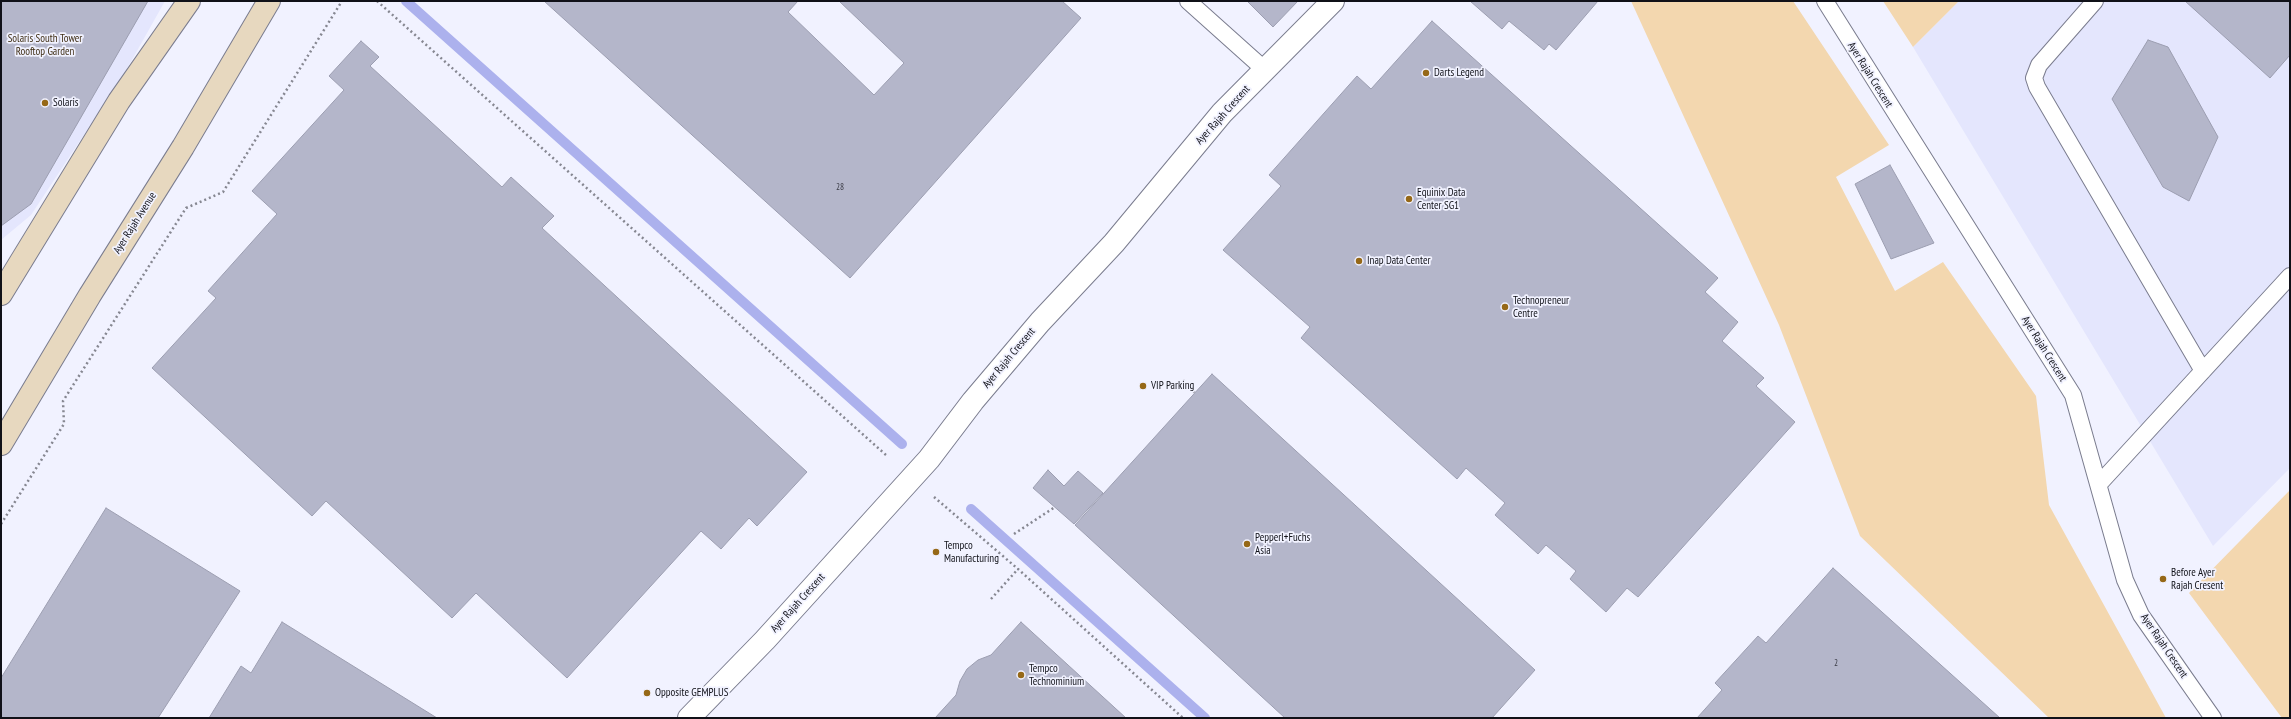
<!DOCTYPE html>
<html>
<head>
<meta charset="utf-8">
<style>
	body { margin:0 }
	#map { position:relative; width:2291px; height:719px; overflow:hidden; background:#f1f2ff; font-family:"PT Sans Narrow",sans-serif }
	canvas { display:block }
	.frame { position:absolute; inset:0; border:2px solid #101118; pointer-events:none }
</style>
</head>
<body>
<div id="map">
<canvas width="2291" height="719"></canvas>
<div class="frame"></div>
</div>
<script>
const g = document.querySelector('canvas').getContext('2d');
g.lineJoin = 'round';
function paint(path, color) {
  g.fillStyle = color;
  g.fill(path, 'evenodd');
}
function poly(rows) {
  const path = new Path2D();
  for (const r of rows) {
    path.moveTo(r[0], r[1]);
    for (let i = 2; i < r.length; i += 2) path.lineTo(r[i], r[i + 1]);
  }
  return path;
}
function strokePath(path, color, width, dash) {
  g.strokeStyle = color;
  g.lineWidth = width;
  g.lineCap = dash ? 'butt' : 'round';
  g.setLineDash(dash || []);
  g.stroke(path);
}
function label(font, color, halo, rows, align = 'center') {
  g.font = font + ' "PT Sans Narrow",sans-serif';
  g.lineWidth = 3.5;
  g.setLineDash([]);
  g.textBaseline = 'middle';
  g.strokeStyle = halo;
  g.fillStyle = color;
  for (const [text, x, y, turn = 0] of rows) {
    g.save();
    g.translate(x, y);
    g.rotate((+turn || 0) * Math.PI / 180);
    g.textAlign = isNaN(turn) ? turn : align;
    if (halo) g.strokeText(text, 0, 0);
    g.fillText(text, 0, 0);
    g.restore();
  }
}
const built = poly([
	[1,1,165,1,124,74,31,215,1,240],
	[1959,1,2290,1,2290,468,2213,546,1913,47]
]);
const green = poly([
	[1631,1,1793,1,1889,145,1836,177,1895,291,1943,262,2036,396,2049,505,2166,718,2049,718,1860,536,1779,325],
	[1883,1,1959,1,1913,47],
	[2290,490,2290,718,2282,718,2189,593]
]);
const stream = poly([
	[406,1,902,444],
	[971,509,1205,718]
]);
const building = poly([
	[1,1,148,1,31,204,1,226,1,1],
	[544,1,798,1,788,12,874,95,904,63,839,1,1062,1,1081,18,850,278,544,1],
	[1247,1,1298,1,1273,27,1247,1],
	[1470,1,1598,1,1556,50,1549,44,1544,50,1509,21,1502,29,1470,1],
	[2185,1,2290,1,2290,55,2270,78,2185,1],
	[1432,21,1718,278,1705,292,1738,322,1722,341,1764,378,1756,386,1795,422,1638,597,1627,588,1606,612,1570,579,1576,571,1546,545,1538,554,1495,515,1505,503,1466,468,1457,479,1301,338,1310,327,1223,250,1281,186,1269,175,1357,76,1371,89,1432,21],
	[2148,40,2168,47,2218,137,2189,201,2163,187,2112,99,2148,40],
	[361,41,379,57,370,66,502,187,511,177,554,216,542,228,807,472,757,526,749,518,721,549,701,531,567,678,476,593,452,618,326,501,312,516,152,368,216,298,208,291,277,214,252,191,344,90,329,76,361,41],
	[1890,165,1934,243,1891,259,1855,184,1890,165],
	[1212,374,1535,670,1492,718,1285,718,1075,525,1212,374],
	[1048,470,1064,486,1078,471,1103,493,1074,524,1033,488,1048,470],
	[106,508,240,591,158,718,1,718,1,678,106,508],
	[1833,568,2000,718,1697,718,1722,690,1715,683,1758,636,1766,643,1833,568],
	[282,622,437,718,209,718,241,666,251,673,282,622],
	[1021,622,1126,718,935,718,956,695,960,681,967,669,978,660,991,655,1021,622]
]);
const path = poly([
	[377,1,886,455],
	[1183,380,1195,393],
	[934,497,1018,569,1183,718],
	[1,524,64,424,63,401,186,208,223,192,342,1],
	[1014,534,1055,507],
	[991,599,1018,569]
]);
const lane = poly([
	[1188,1,1265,70],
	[1825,1,2073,395,2125,580,2141,615,2213,718],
	[2095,1,2039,65,2034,78,2037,87,2203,371],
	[2099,484,2290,276]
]);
const street = poly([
	[689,718,765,640,929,459,973,401,1040,322,1114,243,1222,113,1333,1]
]);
const secondary = poly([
	[1,294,119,101,189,1],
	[1,444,90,295,183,147,269,1]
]);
const markers = [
	[1426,73,4,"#966817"],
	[45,103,4,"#966817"],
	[1409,199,4,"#966817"],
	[1359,261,4,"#966817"],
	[1505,307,4,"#966817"],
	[1143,386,4,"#966817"],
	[1247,544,4,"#966817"],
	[936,552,4,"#966817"],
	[2163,579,4,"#966817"],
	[1021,675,4,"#966817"],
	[647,693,4,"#966817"]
];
const numberNames = [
	["28",840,187],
	["2",1836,663]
];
const parkNames = [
	["Solaris South Tower",45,39],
	["Rooftop Garden",45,52]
];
const poiNames = [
	["Darts Legend",1434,73],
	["Solaris",53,103],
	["Equinix Data",1417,193],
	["Center SG1",1417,206],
	["Inap Data Center",1367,261],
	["Technopreneur",1513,301],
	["Centre",1513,314],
	["VIP Parking",1151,386],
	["Pepperl+Fuchs",1255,538],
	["Asia",1255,551],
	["Tempco",944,546],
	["Manufacturing",944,559],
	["Before Ayer",2171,573],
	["Rajah Cresent",2171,586],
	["Tempco",1029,669],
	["Technominium",1029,682],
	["Opposite GEMPLUS",655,693]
];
const streetNames = [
	["Ayer Rajah Crescent",1870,75,58],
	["Ayer Rajah Crescent",1223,115,-48],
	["Ayer Rajah Avenue",135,223,-58],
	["Ayer Rajah Crescent",2044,349,58],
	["Ayer Rajah Crescent",1009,358,-50],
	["Ayer Rajah Crescent",798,603,-48],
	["Ayer Rajah Crescent",2164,646,56]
];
paint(built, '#e4e6fd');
paint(green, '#f3d7af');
strokePath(stream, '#acb1ed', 10);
paint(building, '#b4b6ca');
strokePath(building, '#9c9eb1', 1);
strokePath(lane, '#7a7c8e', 18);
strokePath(street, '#7a7c8e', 24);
strokePath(secondary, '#7a7c8e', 24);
strokePath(path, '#868791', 2.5, [2, 3]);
strokePath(lane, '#fff', 16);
strokePath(street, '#fff', 22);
strokePath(secondary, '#e7d8bf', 22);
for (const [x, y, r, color] of markers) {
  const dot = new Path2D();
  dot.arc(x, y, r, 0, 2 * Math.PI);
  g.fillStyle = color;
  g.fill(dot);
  strokePath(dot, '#f1f2ff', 1.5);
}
label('9px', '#393a44', null, numberNames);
label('11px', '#3f2e15', '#f1f2ff', parkNames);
label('11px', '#101118', '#f1f2ff', poiNames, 'left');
label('11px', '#101118', '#f1f2ff', streetNames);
</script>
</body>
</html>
